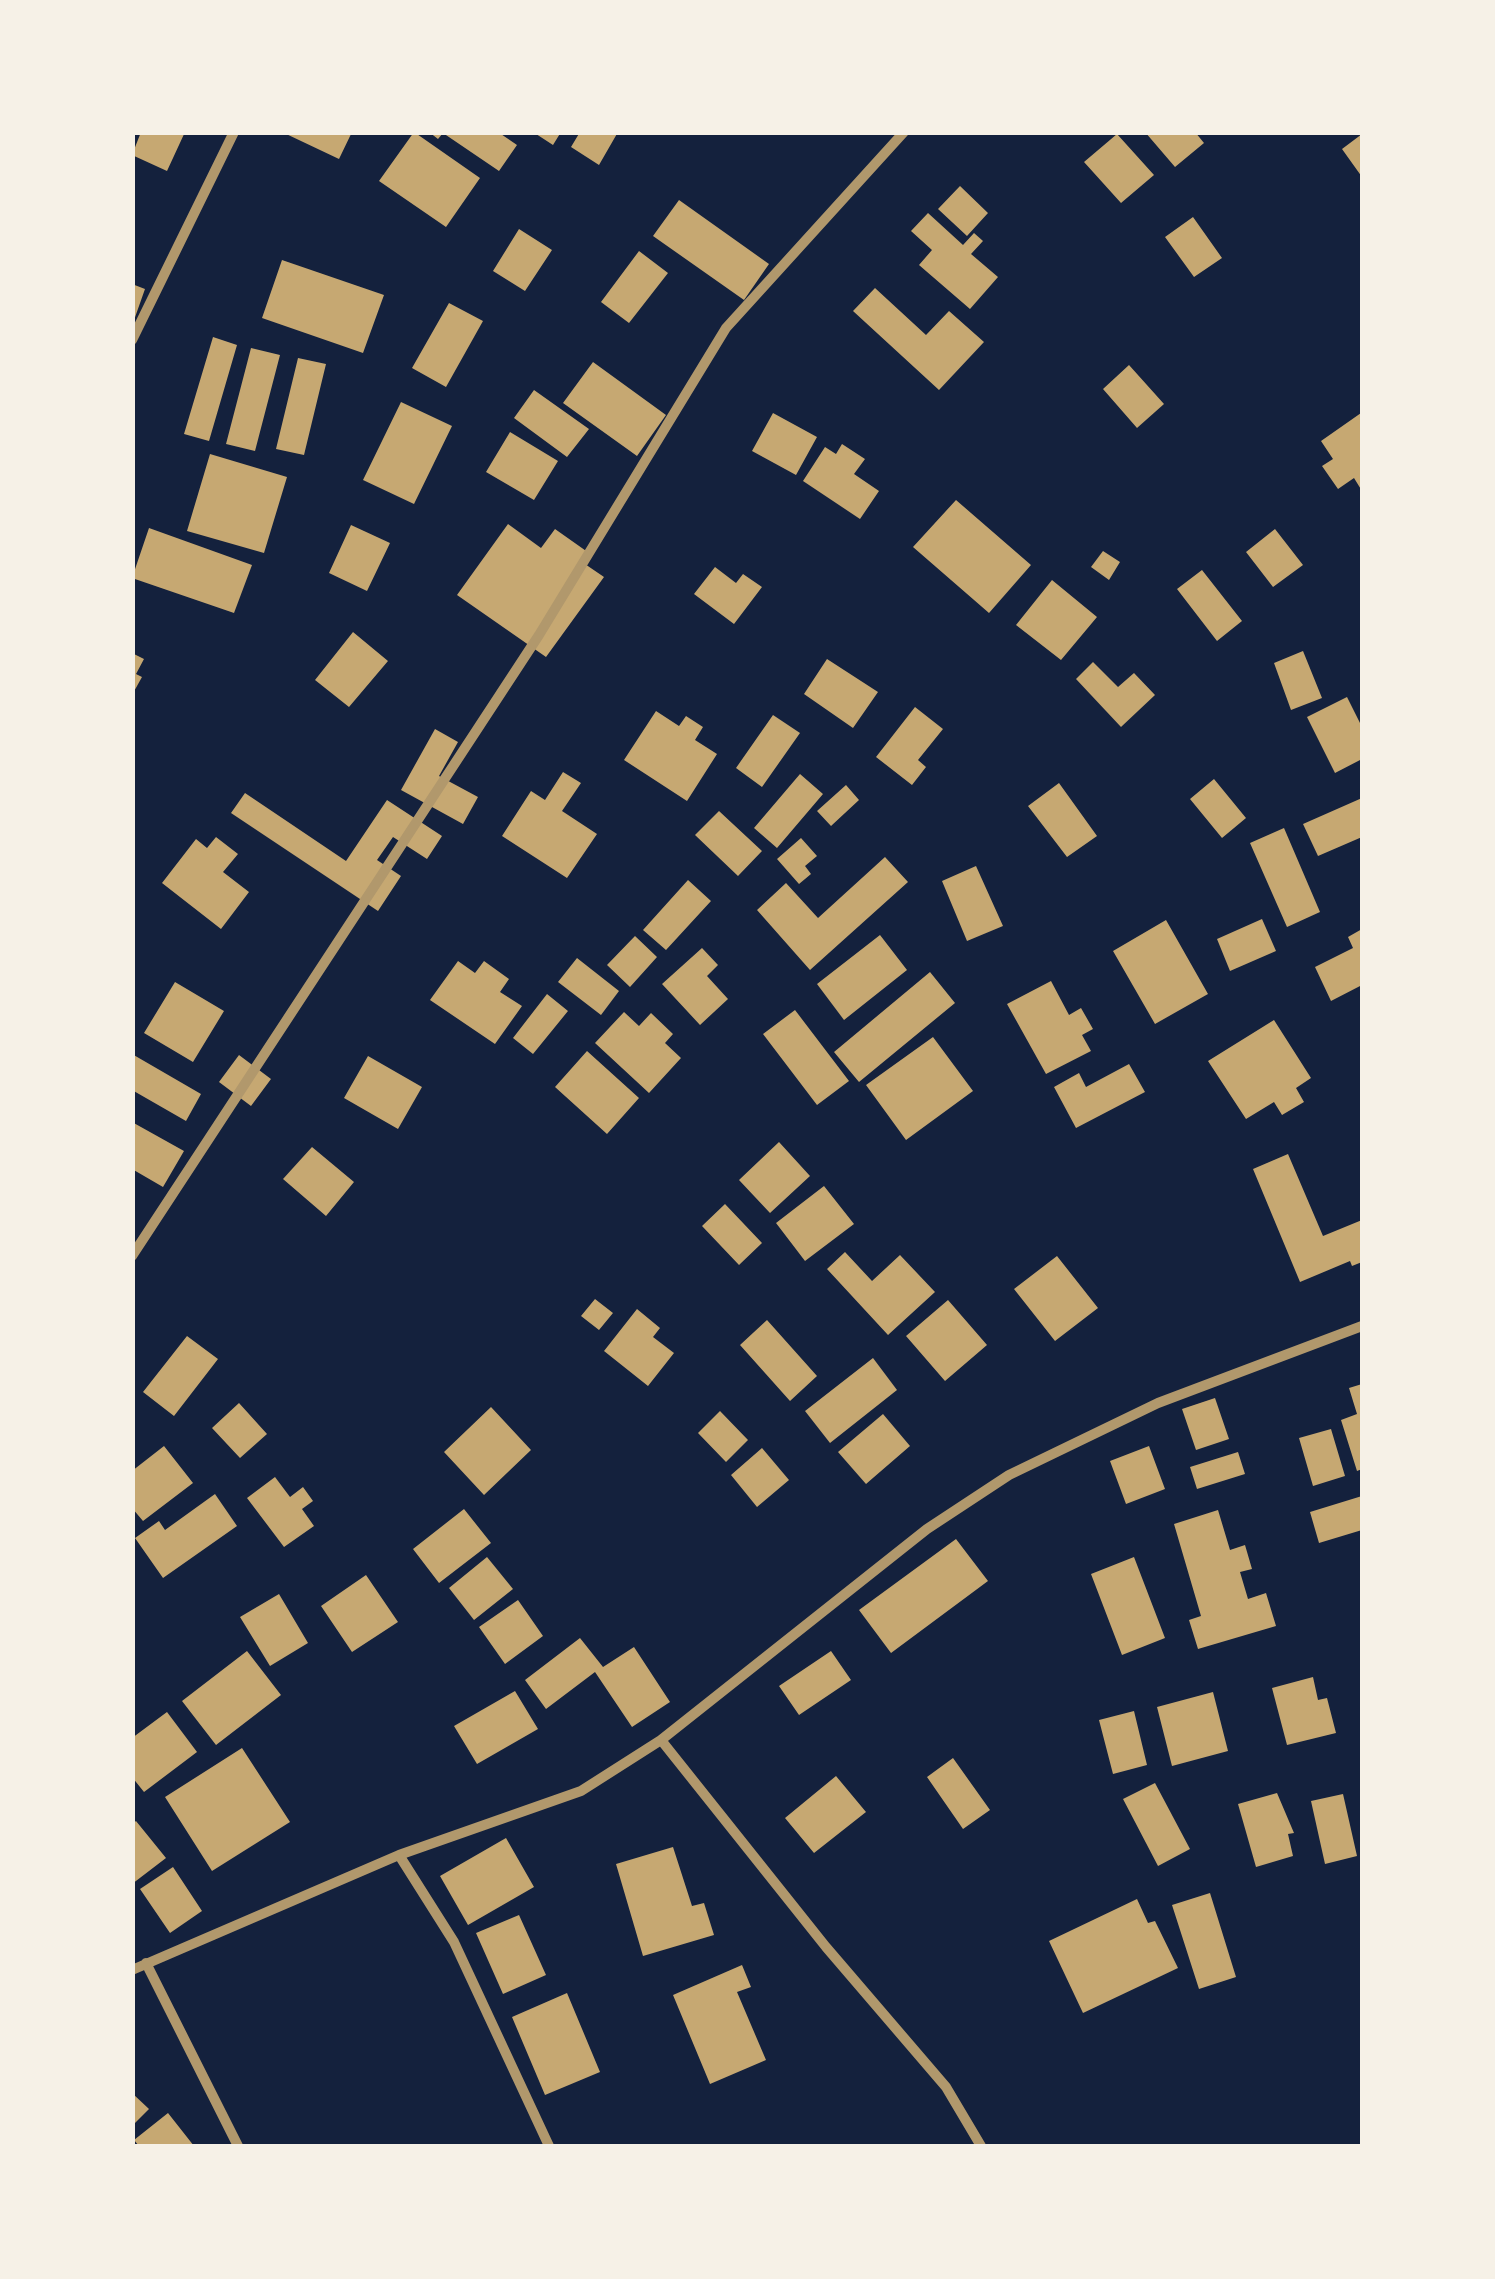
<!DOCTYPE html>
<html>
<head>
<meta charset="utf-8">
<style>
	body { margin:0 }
	#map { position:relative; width:1495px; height:2279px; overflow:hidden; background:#14213d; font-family:"Archivo Narrow",sans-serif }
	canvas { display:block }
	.frame { position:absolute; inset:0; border:135px solid #f6f1e7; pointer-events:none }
</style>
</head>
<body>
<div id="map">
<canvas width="1495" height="2279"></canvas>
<div class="frame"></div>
</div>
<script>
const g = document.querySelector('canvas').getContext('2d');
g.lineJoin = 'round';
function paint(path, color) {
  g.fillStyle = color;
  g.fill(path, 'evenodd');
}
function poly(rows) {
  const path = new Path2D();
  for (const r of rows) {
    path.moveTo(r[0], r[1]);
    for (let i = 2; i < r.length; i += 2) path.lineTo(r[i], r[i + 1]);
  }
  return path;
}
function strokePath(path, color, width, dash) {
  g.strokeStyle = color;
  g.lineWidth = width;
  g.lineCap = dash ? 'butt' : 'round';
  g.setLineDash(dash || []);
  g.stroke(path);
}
const building = poly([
	[141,132,185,132,167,171,132,155],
	[282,132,352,132,339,159],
	[414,132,480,178,446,227,379,181],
	[429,132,498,132,517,145,499,171,443,133,438,139],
	[533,132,561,132,553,145],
	[580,132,618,132,599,165,571,147],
	[1145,132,1195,132,1204,143,1175,167],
	[1117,134,1154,175,1121,203,1084,162],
	[1362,134,1362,177,1342,149],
	[960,186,988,213,967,236,938,209],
	[679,200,769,264,744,300,653,236],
	[928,213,963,245,974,233,983,241,971,254,998,277,970,309,919,265,932,250,911,231],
	[1193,217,1222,258,1194,277,1165,237],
	[519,229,552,250,525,291,493,271],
	[639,251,668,273,629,323,601,302],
	[282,260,384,295,363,353,262,318],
	[132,284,145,289,133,323,132,323],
	[875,288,926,335,949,311,984,342,939,390,853,311],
	[449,303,483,321,446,387,412,368],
	[213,337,237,345,209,441,184,434],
	[251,348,280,355,255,451,226,444],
	[298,358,326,364,304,455,276,449],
	[593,362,666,415,637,456,563,403],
	[1129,365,1164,404,1137,428,1103,389],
	[534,390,589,429,567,457,514,418],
	[401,402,452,426,414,504,363,480],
	[773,413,817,437,796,475,752,451],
	[1361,413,1362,491,1354,478,1338,489,1322,466,1333,459,1321,441],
	[510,432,558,461,534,500,486,472],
	[842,444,865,459,854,474,879,491,860,519,803,481,825,447,836,454],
	[210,454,287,477,264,553,187,531],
	[956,500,1031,565,989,613,913,547],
	[508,524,541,548,555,529,589,553,582,562,604,577,546,657,457,595],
	[351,525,390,543,367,591,329,573],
	[149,528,252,565,234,613,132,578],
	[1275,529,1303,565,1273,587,1246,552],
	[1103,551,1120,562,1109,580,1091,567],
	[715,567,736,583,743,574,762,587,734,624,694,594],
	[1202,570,1242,621,1217,641,1177,589],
	[1052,580,1097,617,1061,660,1016,625],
	[353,632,388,661,349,707,315,680],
	[1303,651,1322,698,1291,710,1274,663],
	[132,653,144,659,136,674,142,677,132,695],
	[827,659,878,692,853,728,804,694],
	[1093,662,1118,687,1134,673,1155,695,1121,727,1076,679],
	[1347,697,1362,727,1362,759,1335,773,1307,717],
	[915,707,943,729,918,760,926,767,912,785,876,757],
	[656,711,679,726,686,716,703,727,695,740,717,754,687,801,624,760],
	[773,715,800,733,762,787,736,768],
	[435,729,458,742,439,776,478,797,463,824,401,790],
	[563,772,581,783,562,811,597,834,567,878,502,836,531,791,545,800],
	[800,774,823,794,777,848,754,828],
	[1214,779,1246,818,1222,838,1190,799],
	[1059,783,1097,836,1067,857,1028,806],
	[846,785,859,800,831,826,817,811],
	[245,793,346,861,387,800,442,836,427,859,393,837,377,860,401,876,378,911,231,813],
	[1362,798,1362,837,1318,856,1303,824],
	[719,811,762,851,738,876,695,835],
	[1284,828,1320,912,1287,927,1250,843],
	[216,837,238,854,223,872,249,892,221,929,162,883,196,839,207,848],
	[801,838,817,856,805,866,811,874,799,884,777,859],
	[885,857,908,882,810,970,757,910,786,883,818,918],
	[976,866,1003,926,967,941,942,881],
	[688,880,711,901,666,950,643,930],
	[1262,919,1276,951,1230,971,1217,939],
	[1166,920,1208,994,1155,1024,1113,951],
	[1362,929,1362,985,1331,1001,1315,967,1353,948,1348,937],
	[880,935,907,970,844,1020,817,984],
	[635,936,657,957,630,987,607,965],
	[702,948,718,965,707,976,728,999,700,1025,662,984],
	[577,958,619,991,601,1015,558,982],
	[458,961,475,973,484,961,509,979,500,992,522,1006,495,1044,430,1000],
	[930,972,955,1003,859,1082,834,1052],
	[1051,981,1069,1015,1081,1008,1093,1029,1082,1035,1091,1051,1046,1074,1007,1004],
	[175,982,224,1011,193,1062,144,1033],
	[547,994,568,1011,533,1054,513,1038],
	[795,1010,849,1081,817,1105,763,1034],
	[624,1012,639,1026,651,1013,673,1034,665,1043,681,1058,649,1093,595,1043],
	[1274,1020,1311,1078,1296,1088,1304,1102,1282,1115,1274,1102,1246,1119,1208,1061],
	[933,1037,973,1091,906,1140,866,1085],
	[587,1051,639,1098,607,1134,555,1087],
	[132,1054,201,1094,186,1121,132,1090],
	[239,1055,271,1079,251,1106,219,1082],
	[368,1056,422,1087,398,1129,344,1098],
	[1129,1064,1145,1092,1076,1128,1054,1087,1079,1073,1086,1087],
	[132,1122,184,1151,163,1187,132,1169],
	[779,1142,810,1176,770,1213,739,1180],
	[312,1147,354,1182,326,1216,283,1179],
	[1288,1154,1323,1236,1362,1220,1362,1262,1352,1266,1350,1261,1300,1282,1253,1169],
	[824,1186,854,1224,805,1261,776,1223],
	[725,1204,762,1243,739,1265,702,1226],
	[845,1252,872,1281,900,1255,935,1292,888,1335,827,1269],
	[1057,1256,1098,1308,1055,1341,1014,1289],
	[595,1299,613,1313,599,1330,581,1316],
	[948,1300,987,1345,945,1381,906,1336],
	[637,1309,660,1328,653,1337,674,1353,648,1386,604,1351],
	[767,1320,817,1376,790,1401,740,1345],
	[187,1336,218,1359,174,1416,143,1392],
	[873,1358,897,1390,830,1443,805,1411],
	[1362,1384,1362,1469,1357,1471,1341,1420,1357,1414,1349,1388],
	[1215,1398,1229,1439,1196,1450,1182,1409],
	[239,1403,267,1434,240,1458,212,1428],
	[491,1407,531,1450,484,1495,444,1452],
	[720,1411,748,1440,726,1462,698,1433],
	[883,1414,910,1446,866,1484,838,1452],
	[1331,1429,1345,1476,1313,1486,1299,1438],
	[164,1446,193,1483,143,1521,132,1508,132,1471],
	[1149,1446,1165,1489,1126,1504,1110,1461],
	[762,1448,789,1480,757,1507,731,1475],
	[1238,1452,1245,1474,1197,1489,1190,1467],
	[275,1477,290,1497,303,1487,313,1501,302,1509,314,1526,284,1547,247,1498],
	[215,1494,237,1526,163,1578,135,1538,159,1521,165,1530],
	[1362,1496,1362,1530,1319,1543,1310,1512],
	[464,1509,491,1543,439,1583,413,1549],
	[1218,1510,1230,1550,1245,1545,1252,1569,1240,1572,1248,1599,1266,1593,1276,1626,1198,1649,1189,1620,1201,1616,1174,1524],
	[956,1539,988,1581,891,1653,859,1610],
	[487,1557,513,1589,474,1620,449,1588],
	[1134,1557,1165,1638,1122,1655,1091,1574],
	[366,1575,398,1622,352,1652,321,1606],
	[279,1594,308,1643,270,1666,240,1617],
	[518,1600,543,1636,505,1664,479,1627],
	[580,1638,603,1667,634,1647,670,1702,632,1727,595,1672,546,1709,525,1680],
	[247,1651,281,1695,216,1745,182,1701],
	[831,1651,851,1680,799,1715,779,1686],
	[1313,1677,1318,1700,1327,1698,1336,1733,1287,1745,1272,1688],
	[515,1691,538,1729,477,1764,454,1726],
	[1213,1692,1228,1751,1172,1766,1157,1707],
	[1134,1711,1147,1765,1113,1774,1099,1720],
	[167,1712,197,1752,144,1792,132,1777,132,1738],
	[242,1748,290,1822,212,1871,165,1797],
	[953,1758,990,1810,963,1829,927,1777],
	[836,1776,866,1812,814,1853,785,1818],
	[1155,1783,1190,1849,1158,1866,1123,1799],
	[1277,1793,1294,1833,1288,1834,1293,1856,1256,1867,1238,1804],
	[1343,1794,1357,1856,1325,1864,1311,1801],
	[136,1821,166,1858,132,1884,132,1824],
	[506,1838,534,1887,468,1925,440,1876],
	[673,1847,692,1906,704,1903,714,1935,643,1956,616,1864],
	[173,1867,202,1911,170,1933,140,1889],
	[1210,1893,1236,1977,1199,1989,1172,1905],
	[1137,1899,1148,1923,1155,1921,1178,1968,1083,2013,1049,1941],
	[519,1915,546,1975,503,1994,476,1933],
	[742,1965,751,1987,737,1992,766,2060,710,2084,673,1995],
	[567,1993,600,2072,545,2095,512,2017],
	[132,2093,149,2109,132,2126],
	[168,2113,194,2146,139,2146,134,2140]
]);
const minor = poly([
	[132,340,234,132],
	[132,1256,539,635,726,328,904,132],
	[661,1740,826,1947,946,2087,981,2146],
	[399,1855,454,1942,549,2146],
	[146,1963,238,2146],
	[132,1970,399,1855,581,1791,661,1740,927,1529,1009,1475,1158,1403,1362,1326]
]);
paint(building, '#c6a872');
strokePath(minor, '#b1986c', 10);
</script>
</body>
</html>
